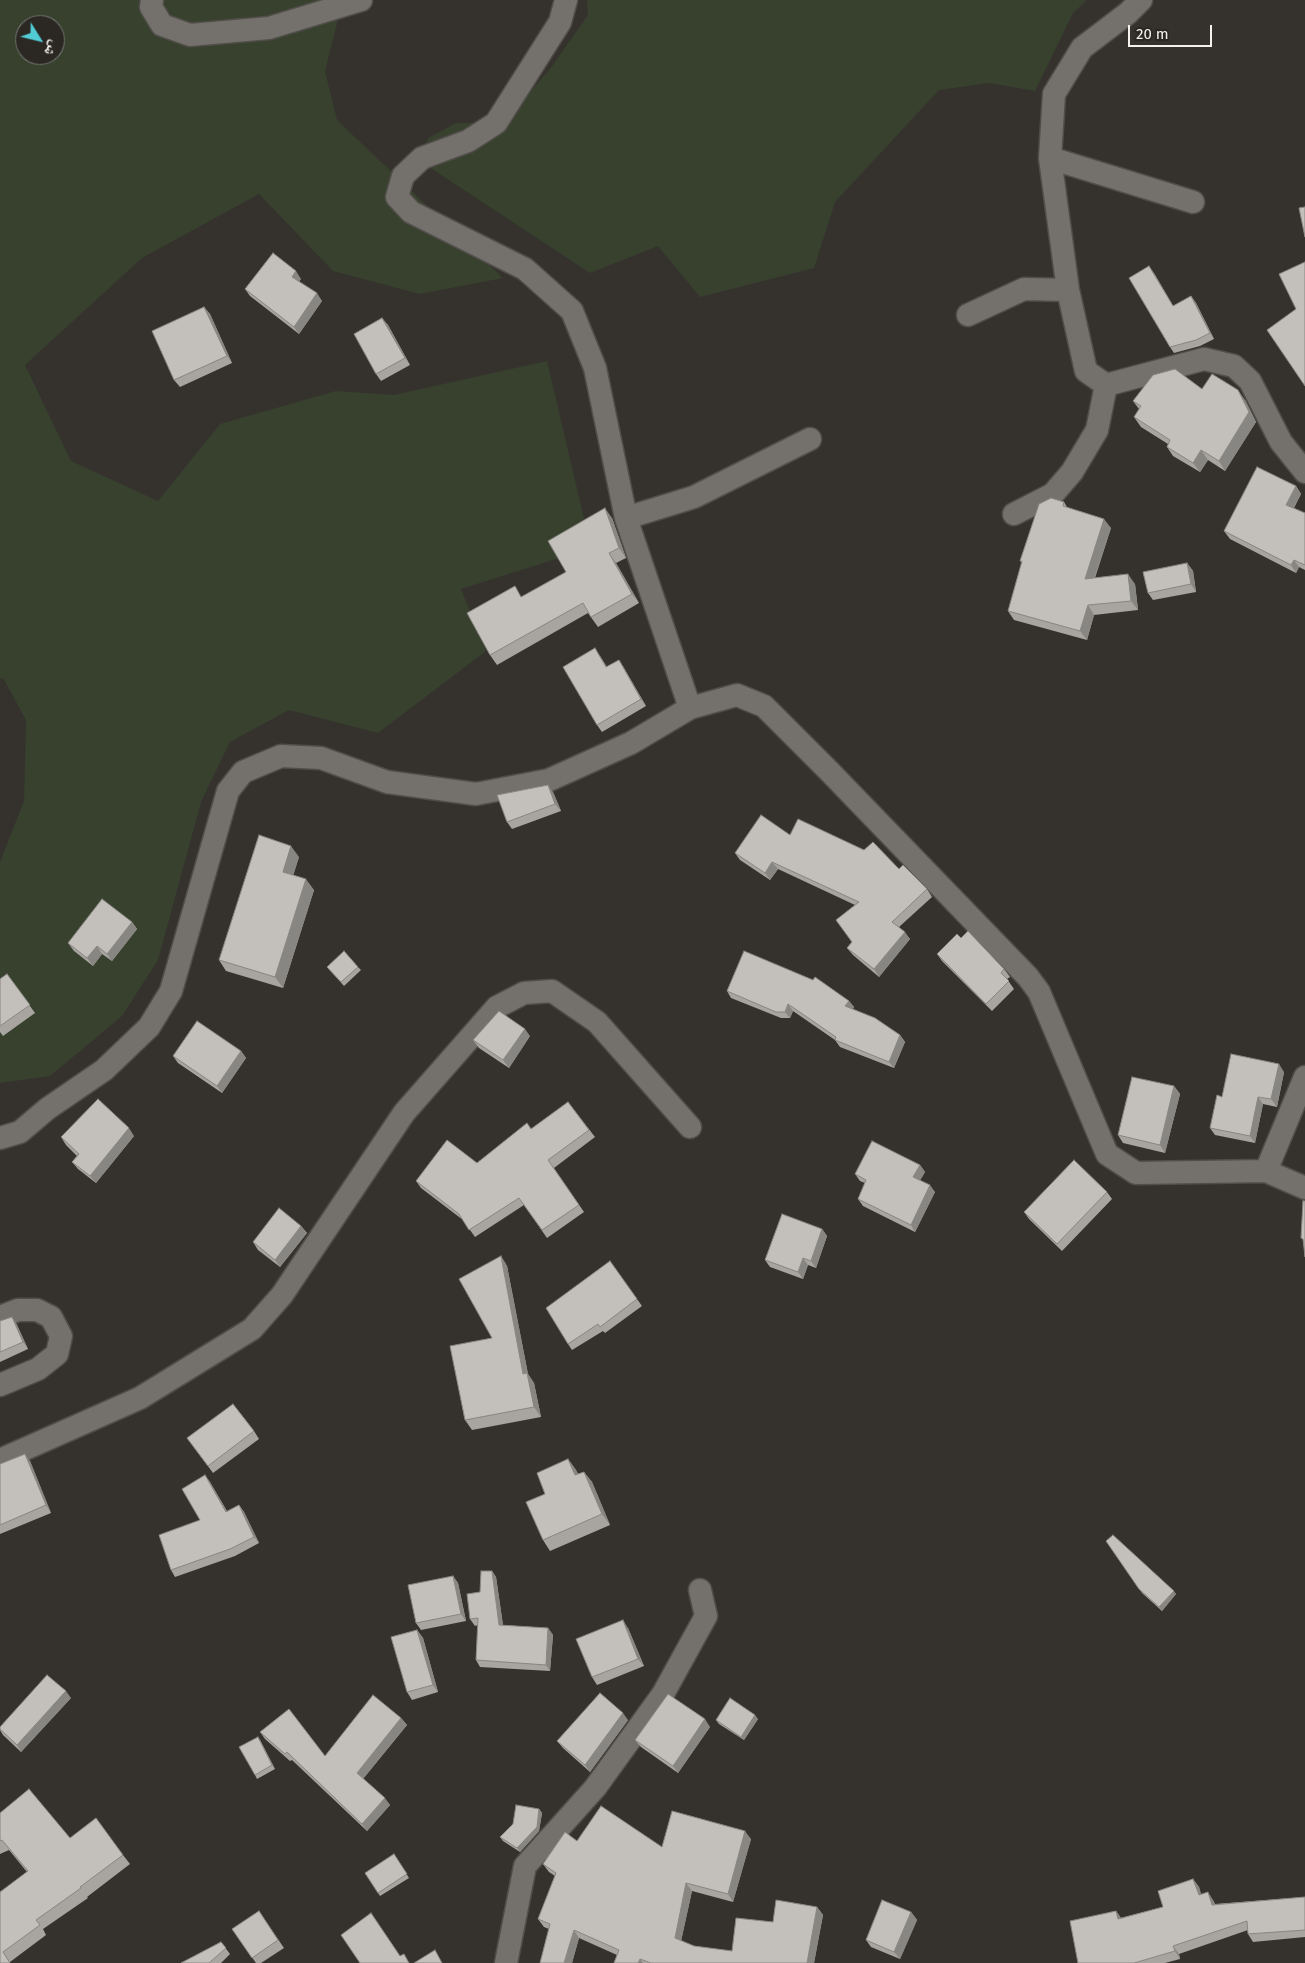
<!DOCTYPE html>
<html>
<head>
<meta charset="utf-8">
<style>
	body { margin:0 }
	#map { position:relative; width:1305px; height:1963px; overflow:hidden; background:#35322e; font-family:"Fira Sans","Noto Naskh Arabic",sans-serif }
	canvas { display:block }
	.north { position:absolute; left:15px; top:15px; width:50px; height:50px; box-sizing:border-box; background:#2b2824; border:1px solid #7b7975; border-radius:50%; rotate:126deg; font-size:14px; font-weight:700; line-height:20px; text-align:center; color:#f4f2ef }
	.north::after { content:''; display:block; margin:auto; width:18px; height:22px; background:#51ccd4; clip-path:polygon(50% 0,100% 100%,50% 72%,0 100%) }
	.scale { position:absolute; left:1128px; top:25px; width:84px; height:22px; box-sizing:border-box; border:2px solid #f4f2ef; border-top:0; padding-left:6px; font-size:15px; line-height:18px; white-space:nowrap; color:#f4f2ef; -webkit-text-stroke:4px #2b2824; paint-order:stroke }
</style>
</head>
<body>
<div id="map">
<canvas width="1305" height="1963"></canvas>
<div class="north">ش</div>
<div class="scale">20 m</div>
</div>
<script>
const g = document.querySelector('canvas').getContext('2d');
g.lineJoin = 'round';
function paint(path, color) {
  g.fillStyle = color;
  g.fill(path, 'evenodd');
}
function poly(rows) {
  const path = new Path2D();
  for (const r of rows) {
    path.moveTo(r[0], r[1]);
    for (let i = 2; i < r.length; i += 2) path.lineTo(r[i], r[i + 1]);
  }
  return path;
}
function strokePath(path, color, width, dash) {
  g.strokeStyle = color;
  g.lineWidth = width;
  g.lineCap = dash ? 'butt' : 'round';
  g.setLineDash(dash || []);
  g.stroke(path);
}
const green = poly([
	[0,0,343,0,325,71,337,120,503,278,420,294,333,271,259,194,142,258,25,365,71,461,158,501,220,424,336,391,394,395,547,361,591,548,461,589,486,651,378,733,289,710,230,742,201,802,158,960,122,1016,50,1076,0,1083,0,862,24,801,26,720,3,678,0,679],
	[25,25,55,25,55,55,25,55],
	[587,0,1087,0,1073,13,1035,91,989,83,939,90,835,202,814,268,700,297,658,246,590,273,423,163,428,138,456,123,503,122,550,69,588,15]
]);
const street = poly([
	[152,0,151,7,162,25,190,35,269,28,361,0],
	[566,0,560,22,496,123,468,141,422,158,403,176,397,197,411,212,525,269,572,311,595,368,626,518,690,708,737,695,764,706,830,772,1028,977,1039,992,1107,1154,1136,1173,1266,1171,1305,1188],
	[1141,0,1128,13,1082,48,1054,94,1050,158,1068,290,1086,371,1106,385,1204,359,1234,366,1250,381,1281,442,1305,472],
	[1050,158,1193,202],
	[968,315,1024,289,1068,290],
	[1014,514,1053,494,1072,472,1097,430,1106,385],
	[626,518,694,497,810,439],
	[0,1138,20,1132,47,1109,104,1070,149,1027,171,991,228,791,243,772,281,756,321,758,387,782,476,794,549,780,631,743,690,708],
	[1266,1171,1305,1077],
	[0,1317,18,1310,37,1310,51,1317,61,1336,57,1354,38,1369,0,1385],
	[0,1460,140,1398,252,1329,282,1295,404,1113,497,1007,524,993,552,991,597,1022,690,1127],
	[506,1963,525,1866,595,1788,663,1694,706,1616,700,1590]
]);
const wall = poly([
	[1154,273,1173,306,1191,296,1196,303,1214,339,1200,346,1174,353,1170,347],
	[301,279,299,281,322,301,299,334,250,296,245,289],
	[204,307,210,314,232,363,180,387,174,380],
	[382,318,388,325,410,365,381,381,376,374],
	[1202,389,1245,400,1256,422,1225,471,1208,460,1200,472,1173,456,1167,447,1168,444,1141,427,1134,417,1139,409,1133,401],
	[1296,486,1301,494,1294,508,1305,513,1305,570,1299,567,1296,573,1230,539,1224,531],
	[1064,502,1067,507,1111,528,1095,578,1135,584,1138,610,1094,615,1087,640,1014,620,1008,611,1022,563,1020,561],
	[612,518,626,558,616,563,639,603,598,627,588,613,497,665,490,655,522,597,566,572],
	[1187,563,1193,571,1196,592,1153,600,1148,593],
	[600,656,607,667,619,660,624,668,646,706,602,732,597,725],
	[553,792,561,811,512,829,507,822],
	[790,835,899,869,927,889,932,897,899,927,910,939,879,977,853,955,847,948,852,942,836,920,855,905,778,869,770,880,740,860,735,853],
	[299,857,293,875,314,890,283,988,226,971,219,960],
	[132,922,137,929,112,961,102,954,93,966,74,951,68,943],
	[961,938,1004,969,1010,977,1007,979,1014,989,992,1011,942,961,937,954],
	[327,967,358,967,361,970,344,986],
	[7,974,35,1013,3,1036,0,1032,0,979],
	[813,980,849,1001,854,1007,853,1009,900,1035,905,1042,894,1068,840,1047,835,1040,793,1011,790,1018,781,1018,731,998,727,991],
	[530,1036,509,1068,479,1048,473,1040],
	[241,1051,246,1058,222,1093,178,1063,173,1056],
	[1284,1072,1277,1107,1263,1104,1255,1143,1215,1135,1210,1128,1222,1097],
	[1174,1086,1180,1094,1165,1153,1123,1143,1118,1135],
	[568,1102,595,1137,554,1168,584,1212,547,1238,524,1205,475,1237,463,1220,421,1188,416,1181,477,1163,531,1129],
	[134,1136,96,1183,78,1169,72,1162,77,1156,66,1145,61,1137],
	[920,1165,925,1172,920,1180,935,1192,915,1232,863,1206,858,1199,865,1183,860,1181,855,1174],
	[1107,1192,1112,1199,1062,1251,1029,1219,1024,1212],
	[301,1226,307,1233,280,1267,258,1250,253,1242],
	[822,1229,827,1236,816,1268,808,1265,803,1279,770,1267,765,1260],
	[501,1256,507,1266,528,1374,534,1383,541,1417,472,1430,465,1420,492,1338],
	[610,1261,642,1306,605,1333,603,1331,572,1350,568,1344],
	[12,1317,17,1325,28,1349,0,1362,0,1321],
	[254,1431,259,1439,213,1473,187,1438],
	[568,1459,576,1470,578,1474,584,1472,592,1482,610,1525,550,1551,543,1540,545,1494],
	[30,1461,51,1513,0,1534,0,1464],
	[205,1475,210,1482,227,1511,239,1505,244,1512,259,1543,235,1556,175,1577,171,1570,200,1520],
	[1106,1541,1176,1594,1162,1611,1142,1593],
	[492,1571,496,1577,503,1625,548,1628,553,1635,550,1671,480,1667,476,1660,478,1625,475,1626,470,1619,480,1592],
	[453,1576,458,1583,466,1621,421,1630,416,1623],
	[628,1628,644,1666,597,1685,592,1677],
	[417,1630,423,1638,438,1692,412,1700,407,1692],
	[71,1698,21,1752,3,1735,0,1730,0,1727],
	[401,1718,407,1725,363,1779,390,1805,367,1831,292,1760,290,1761,265,1739,260,1732,325,1756],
	[758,1719,744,1740,719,1724,716,1720],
	[628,1720,590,1772,563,1748,557,1741],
	[710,1727,678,1773,641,1747,635,1740],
	[260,1740,275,1769,257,1779,255,1775],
	[539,1809,542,1813,539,1831,520,1852,503,1841,500,1837,513,1824],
	[0,1813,70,1838,123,1855,130,1864,87,1897,88,1898,43,1929,46,1935,10,1962,0,1963,27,1872,9,1850,0,1854],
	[751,1839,733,1902,692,1891,681,1941,694,1946,732,1951,773,1922,817,1907,823,1915,814,1963,614,1963,617,1955,579,1938,572,1963,540,1963,549,1929,544,1927,538,1919,555,1876,549,1872,543,1864,577,1841,662,1847],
	[394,1854,409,1878,380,1896,365,1873],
	[1193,1879,1199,1887,1201,1895,1213,1900,1215,1904,1305,1897,1305,1937,1253,1942,1248,1934,1248,1930,1179,1954,1180,1959,1165,1963,1078,1963,1116,1911,1121,1918,1163,1907],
	[259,1911,284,1948,261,1963,256,1963,232,1929],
	[911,1912,917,1920,900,1959,871,1947,866,1940],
	[221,1942,230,1954,221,1963,181,1963]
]);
const shadedWall = poly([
	[1149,266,1154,273,1177,312,1173,306],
	[296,271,301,279,297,284,292,277],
	[317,293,322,301,299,334,294,327],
	[1191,296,1196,303,1214,339,1210,333],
	[204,307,210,314,232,363,227,356],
	[382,318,388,325,410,365,405,358],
	[1238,390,1245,400,1256,422,1225,471,1219,461],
	[1201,450,1208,460,1200,472,1193,463],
	[1296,486,1301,494,1291,512,1286,505],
	[605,508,612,518,626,558,619,548],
	[1104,519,1111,528,1091,588,1085,579],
	[609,553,616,563,639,603,632,594],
	[1294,560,1299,567,1296,573,1291,565],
	[1187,563,1193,571,1196,592,1191,584],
	[1128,574,1135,584,1138,610,1131,601],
	[1088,605,1094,615,1087,640,1080,631],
	[619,660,624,668,646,706,641,699],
	[548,785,553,792,561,811,555,804],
	[291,846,299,857,291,883,283,872],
	[772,862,778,869,770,880,765,873],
	[306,879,314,890,283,988,275,977],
	[132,922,137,929,112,961,107,954],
	[905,932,910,939,879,977,874,969],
	[97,946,102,954,93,966,87,958],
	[849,1001,854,1007,850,1013,845,1006],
	[788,1004,793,1011,790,1018,785,1012],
	[525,1029,530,1036,509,1068,503,1060],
	[900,1035,905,1042,894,1068,889,1062],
	[241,1051,246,1058,222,1093,217,1086],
	[1279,1064,1284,1072,1277,1107,1271,1099],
	[1174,1086,1180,1094,1165,1153,1160,1145],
	[1258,1097,1263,1104,1255,1143,1250,1136],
	[129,1128,134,1136,96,1183,90,1176],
	[920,1165,925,1172,918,1184,913,1177],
	[930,1185,935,1192,915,1232,911,1225],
	[301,1226,307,1233,280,1267,275,1260],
	[822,1229,827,1236,816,1268,811,1261],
	[501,1256,507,1266,528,1374,534,1383,541,1417,534,1407,523,1374],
	[803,1258,808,1265,803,1279,798,1272],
	[12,1317,17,1325,28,1349,23,1342],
	[25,1454,30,1461,51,1513,46,1505],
	[568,1459,576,1470,583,1486,575,1475],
	[584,1472,592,1482,610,1525,602,1514],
	[205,1475,210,1482,231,1519,226,1512],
	[239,1505,244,1512,259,1543,254,1537],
	[492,1571,496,1577,504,1632,499,1625],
	[453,1576,458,1583,466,1621,461,1614],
	[1174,1591,1176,1594,1162,1611,1159,1607],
	[623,1620,628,1628,644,1666,638,1659],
	[548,1628,553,1635,550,1671,546,1665],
	[417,1630,423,1638,438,1692,433,1685],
	[66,1691,71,1698,21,1752,17,1745],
	[623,1713,628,1720,590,1772,585,1765],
	[755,1715,758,1719,744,1740,741,1737],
	[401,1718,407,1725,362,1780,357,1773],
	[705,1719,710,1727,678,1773,673,1766],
	[258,1737,260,1740,275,1769,272,1765],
	[385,1798,390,1805,367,1831,362,1824],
	[539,1809,542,1813,539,1831,520,1852,517,1848],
	[745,1831,751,1839,733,1902,728,1894],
	[1193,1879,1199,1887,1204,1903,1199,1895],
	[686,1883,692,1891,680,1946,675,1938],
	[1208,1892,1213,1900,1217,1912,1212,1905],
	[817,1907,823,1915,814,1963,807,1963],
	[1116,1911,1121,1918,1118,1919],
	[911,1912,917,1920,900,1959,894,1952],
	[574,1930,579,1938,572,1963,564,1963],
	[1173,1946,1179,1954,1180,1959,1175,1951],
	[640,1959,643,1963,638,1963]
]);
const building = poly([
	[1305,207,1305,237,1299,208,1305,207],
	[273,253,296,271,292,277,317,293,294,327,245,289,273,253],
	[1305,262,1305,386,1267,330,1296,309,1279,274,1305,262],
	[1149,266,1173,306,1191,296,1210,333,1196,340,1170,347,1129,278,1149,266],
	[204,307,227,356,174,380,152,331,204,307],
	[382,318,405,358,376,374,354,334,382,318],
	[1175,369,1202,389,1212,374,1238,390,1249,412,1219,461,1201,450,1193,463,1167,447,1170,440,1134,417,1141,406,1133,401,1153,375,1175,369],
	[1257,467,1296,486,1286,505,1305,513,1305,565,1294,560,1291,565,1224,531,1257,467],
	[1051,498,1064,502,1063,506,1104,519,1085,579,1128,574,1131,601,1088,605,1080,631,1008,611,1022,561,1020,561,1039,504,1051,498],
	[605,508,619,548,609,553,632,594,591,617,583,603,490,655,467,613,515,586,521,597,566,572,548,541,605,508],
	[1187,563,1191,584,1148,593,1143,572,1187,563],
	[595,648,606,667,619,660,641,699,597,725,563,667,595,648],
	[548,785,555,804,507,822,497,795,548,785],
	[761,815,790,835,798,819,864,850,873,842,899,869,903,865,927,889,892,922,905,932,874,969,847,948,852,942,836,920,859,902,772,862,765,873,735,853,761,815],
	[259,835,291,846,283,872,306,879,275,977,219,960,259,835],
	[102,899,132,922,107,954,97,946,87,958,68,943,102,899],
	[968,931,1004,969,1001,973,1009,981,986,1004,937,954,957,934,961,938,968,931],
	[344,951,358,967,341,982,327,967,344,951],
	[744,951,813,980,815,977,849,1001,845,1006,875,1018,900,1035,889,1062,835,1040,836,1037,788,1004,785,1012,776,1012,727,991,744,951],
	[7,974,30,1005,0,1026,0,979,7,974],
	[499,1011,525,1029,503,1060,473,1040,499,1011],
	[197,1021,241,1051,217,1086,173,1056,197,1021],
	[1231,1054,1279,1064,1271,1099,1258,1097,1250,1136,1210,1128,1217,1095,1222,1097,1231,1054],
	[1132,1077,1174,1086,1160,1145,1118,1135,1132,1077],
	[98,1099,129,1128,90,1176,72,1162,79,1154,61,1137,98,1099],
	[568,1102,589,1130,548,1160,579,1205,542,1230,519,1198,469,1230,459,1214,416,1181,447,1140,477,1163,527,1123,531,1129,568,1102],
	[872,1141,920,1165,913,1177,930,1185,911,1225,858,1199,866,1180,855,1174,872,1141],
	[1074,1160,1107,1192,1057,1244,1024,1212,1074,1160],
	[1303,1201,1305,1201,1305,1257,1303,1239,1301,1238,1303,1201],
	[279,1208,301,1226,275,1260,253,1242,279,1208],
	[782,1214,822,1229,811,1261,803,1258,798,1272,765,1260,782,1214],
	[501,1256,523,1374,527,1373,534,1407,465,1420,450,1346,492,1338,459,1279,501,1256],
	[610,1261,637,1299,600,1327,598,1324,568,1344,546,1308,610,1261],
	[12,1317,23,1342,0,1352,0,1321,12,1317],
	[233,1404,254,1431,208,1466,187,1438,233,1404],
	[25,1454,46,1505,0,1525,0,1464,25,1454],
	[568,1459,575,1475,584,1472,602,1514,543,1540,526,1502,545,1494,537,1473,568,1459],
	[205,1475,226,1512,239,1505,254,1537,230,1549,171,1570,159,1535,200,1520,182,1489,205,1475],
	[1113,1535,1174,1591,1159,1607,1139,1589,1106,1541,1113,1535],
	[481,1571,492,1571,499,1625,548,1628,546,1665,476,1660,478,1618,470,1619,467,1594,480,1592,481,1571],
	[453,1576,461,1614,416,1623,408,1585,453,1576],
	[623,1620,638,1659,592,1677,576,1639,623,1620],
	[417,1630,433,1685,407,1692,391,1637,417,1630],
	[47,1675,66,1691,17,1745,0,1729,0,1727,47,1675],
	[600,1693,623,1713,585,1765,557,1741,600,1693],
	[668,1694,705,1719,673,1766,635,1740,668,1694],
	[373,1695,401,1718,357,1773,385,1798,362,1824,287,1752,285,1754,260,1732,289,1709,325,1756,373,1695],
	[730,1698,755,1715,741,1737,716,1720,730,1698],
	[258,1737,272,1765,255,1775,239,1747,258,1737],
	[29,1789,70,1838,96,1818,123,1855,80,1887,81,1888,36,1920,40,1925,3,1952,10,1963,0,1963,0,1892,28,1871,2,1840,0,1841,0,1813,29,1789],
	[516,1805,539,1809,537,1827,517,1848,500,1837,513,1824,516,1805],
	[601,1806,662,1847,672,1811,745,1831,728,1894,686,1883,675,1938,694,1946,732,1951,736,1918,773,1922,776,1900,817,1907,807,1963,651,1963,640,1959,638,1963,614,1963,619,1950,574,1930,564,1963,540,1963,550,1924,538,1919,556,1873,543,1864,565,1832,577,1841,601,1806],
	[394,1854,407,1874,378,1893,365,1873,394,1854],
	[1193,1879,1199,1895,1208,1892,1212,1905,1305,1897,1305,1930,1248,1934,1247,1921,1173,1946,1175,1951,1134,1963,1078,1963,1070,1921,1116,1911,1118,1919,1163,1907,1158,1891,1193,1879],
	[882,1900,911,1912,894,1952,866,1940,882,1900],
	[259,1911,278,1940,252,1958,232,1929,259,1911],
	[371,1913,400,1956,404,1954,409,1963,360,1963,341,1935,371,1913],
	[221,1942,226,1948,209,1963,181,1963,221,1942],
	[435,1950,442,1963,414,1963,435,1950]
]);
paint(green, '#37412e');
strokePath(street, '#514e4a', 25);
strokePath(street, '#74716d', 22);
paint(wall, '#a8a4a0');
paint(shadedWall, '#888682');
paint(building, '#c3bfba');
strokePath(building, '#888682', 1);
</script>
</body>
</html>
